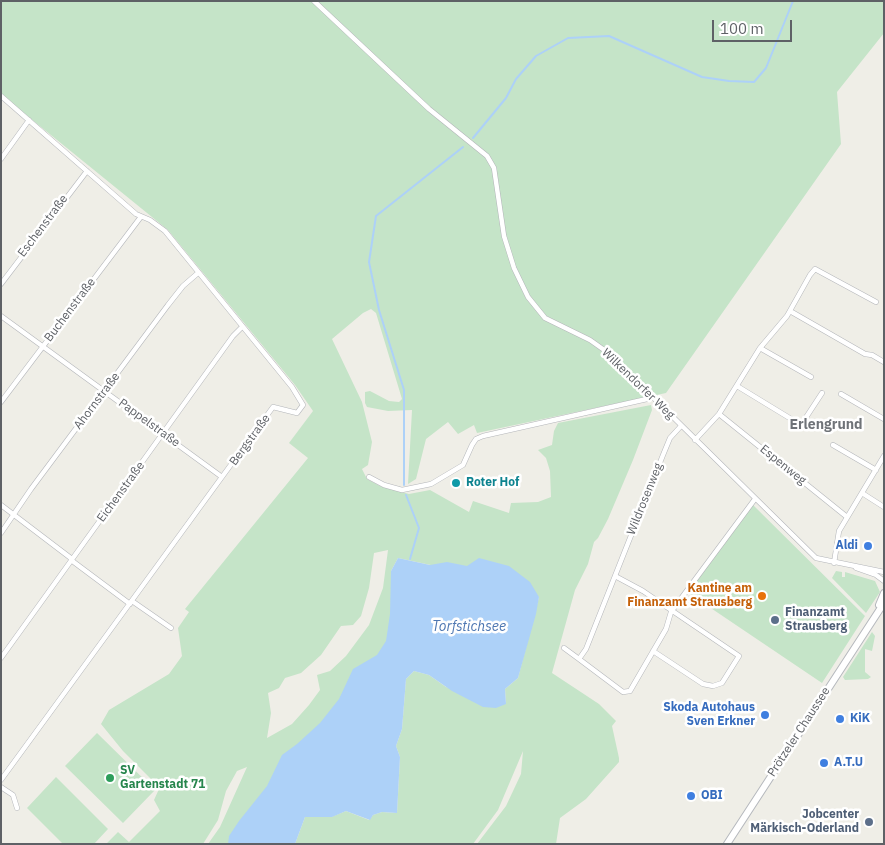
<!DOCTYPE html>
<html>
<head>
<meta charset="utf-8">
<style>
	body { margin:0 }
	#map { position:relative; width:885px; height:845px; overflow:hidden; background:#efeee7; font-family:"IBM Plex Sans",sans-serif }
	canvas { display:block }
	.frame { position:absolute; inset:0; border:2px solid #5e6166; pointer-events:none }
	.scale { position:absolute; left:712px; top:20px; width:80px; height:22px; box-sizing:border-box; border:2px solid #5e6166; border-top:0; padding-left:6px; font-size:15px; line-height:18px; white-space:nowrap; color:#5e6166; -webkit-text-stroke:4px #fff; paint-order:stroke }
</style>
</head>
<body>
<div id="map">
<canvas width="885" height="845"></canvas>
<div class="frame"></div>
<div class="scale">100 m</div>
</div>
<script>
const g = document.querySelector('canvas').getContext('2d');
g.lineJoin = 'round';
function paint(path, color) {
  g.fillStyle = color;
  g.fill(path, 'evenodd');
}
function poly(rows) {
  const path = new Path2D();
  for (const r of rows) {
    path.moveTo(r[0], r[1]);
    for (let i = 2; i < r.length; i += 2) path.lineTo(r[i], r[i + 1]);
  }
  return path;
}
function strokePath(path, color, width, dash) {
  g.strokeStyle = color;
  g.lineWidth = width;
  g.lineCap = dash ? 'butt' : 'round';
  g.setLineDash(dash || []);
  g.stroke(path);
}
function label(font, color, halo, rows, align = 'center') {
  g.font = font + ' "IBM Plex Sans",sans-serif';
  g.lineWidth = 5;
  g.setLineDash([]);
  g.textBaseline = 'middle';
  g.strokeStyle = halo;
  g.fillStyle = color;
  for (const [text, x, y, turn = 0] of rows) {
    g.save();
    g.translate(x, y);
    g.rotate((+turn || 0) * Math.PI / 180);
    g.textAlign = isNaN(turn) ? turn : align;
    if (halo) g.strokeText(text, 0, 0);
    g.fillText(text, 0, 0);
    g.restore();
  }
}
const green = poly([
	[1,1,884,1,884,33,837,92,841,144,666,393,477,433,474,425,458,434,448,422,426,439,416,479,408,484,412,410,388,411,367,407,365,403,365,392,370,391,389,401,399,402,402,399,376,313,371,309,363,313,332,339,362,402,372,442,368,465,362,469,367,479,380,486,409,494,430,490,469,512,473,501,509,513,511,503,538,502,551,497,550,471,546,458,538,450,552,445,554,431,558,423,651,405,652,410,633,460,608,519,598,538,594,542,588,564,575,590,552,673,599,704,616,721,612,726,619,758,619,762,586,799,560,818,556,844,477,844,506,806,521,774,523,751,498,810,473,844,295,844,305,817,331,817,346,811,369,820,373,815,382,812,397,813,400,757,396,746,402,729,406,679,414,671,429,675,446,687,506,703,505,689,518,678,539,597,463,572,398,558,391,571,392,588,399,596,407,616,238,844,208,844,220,827,247,767,237,771,226,791,218,820,203,844,106,844,118,832,129,842,160,811,154,800,159,789,157,785,123,751,101,724,109,710,169,674,182,656,178,628,189,612,185,609,308,458,289,443,313,411,295,385,168,230,4,97,1,100],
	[388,550,383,588,369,625,346,656,330,671,317,675,320,690,309,705,292,724,267,738,271,713,268,693,279,688,285,678,301,673,321,655,341,626,353,625,361,616,369,588,374,553],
	[753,505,865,616,822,683,687,592],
	[836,571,842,572,842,577,845,577,845,572,875,581,880,592,866,613,832,578],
	[872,632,875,636,872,651,865,649,865,672,871,677,868,679,845,680,843,677],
	[97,733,155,790,123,823,65,766],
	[56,777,108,829,94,844,63,844,27,808]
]);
const water = poly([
	[398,558,430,565,447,562,467,566,479,558,509,566,530,582,539,597,536,614,518,678,505,689,506,704,496,708,483,707,452,691,429,675,414,671,406,679,402,729,396,746,400,757,397,813,382,812,373,815,370,820,346,811,332,817,305,817,295,844,228,844,229,836,239,821,267,786,282,755,297,744,320,723,339,699,353,669,377,655,386,641,390,614,391,571]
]);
const stream = poly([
	[473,138,506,98,516,79,536,56,568,38,609,36,702,77,729,81,754,82,766,68,793,1],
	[404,485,404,390,379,310,369,262,376,216,463,147],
	[406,495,419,528,410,559]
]);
const street = poly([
	[314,1,429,109,487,156,494,168,504,236,514,268,528,297,545,318,590,340,607,352,816,558,884,572],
	[1,96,136,214,150,220,165,231,292,387,303,405,297,413,273,407,1,780],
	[1,159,29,120],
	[1,284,87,171],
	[790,311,865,354,872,355,884,362],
	[1,316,222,477],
	[760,348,811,377],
	[737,386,801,425,822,393],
	[841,394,884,419],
	[1,402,140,218],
	[719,414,847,517],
	[681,426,670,438,663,455,586,649,579,659,623,692,630,691,666,629,671,612,755,499],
	[695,440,719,414,760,348,787,316,810,275,815,269,876,302],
	[833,445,876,470],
	[369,477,384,485,402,490,431,484,463,465,472,445,476,439,483,436,647,399,651,396],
	[862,493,884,507],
	[1,505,72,559],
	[1,533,31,489,168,305,183,286,198,273],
	[71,560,130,604],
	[834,563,839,531,884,456],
	[856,568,876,575,884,581],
	[615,576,643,591,739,656,722,683,713,686,703,684,653,651],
	[132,601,171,628],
	[564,648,579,659],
	[1,658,163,433,233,336,242,327],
	[1,787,13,795,17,808]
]);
const secondary = poly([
	[879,605,884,593],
	[727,844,884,603]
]);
const markers = [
	[456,483,5,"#0f9aa8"],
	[868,546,5,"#3f7fe0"],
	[762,596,5,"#e8710a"],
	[775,620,5,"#5c6f8a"],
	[765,715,5,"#3f7fe0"],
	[840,719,5,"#3f7fe0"],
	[824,763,5,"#3f7fe0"],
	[110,778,5,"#2e9e5b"],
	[691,796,5,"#3f7fe0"],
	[869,822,5,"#5c6f8a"]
];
const streetNames = [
	["Eschenstraße",43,226,-53],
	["Buchenstraße",70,310,-53],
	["Wilkendorfer Weg",638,384,44],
	["Ahornstraße",97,401,-53],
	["Pappelstraße",149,423,36],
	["Bergstraße",250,440,-54],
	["Espenweg",783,465,39],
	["Eichenstraße",121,492,-54],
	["Wildrosenweg",645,499,-68],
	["Prötzeler Chaussee",799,732,-57]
];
const cultureNames = [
	["Roter Hof",466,483]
];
const shopNames = [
	["Aldi",858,546,"right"],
	["Skoda Autohaus",755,708,"right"],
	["Sven Erkner",755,722,"right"],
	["KiK",850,719],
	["A.T.U",834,763],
	["OBI",701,796]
];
const foodNames = [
	["Kantine am",752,589],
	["Finanzamt Strausberg",752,603]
];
const serviceNames = [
	["Finanzamt",785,613],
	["Strausberg",785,627],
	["Jobcenter",859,815,"right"],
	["Märkisch-Oderland",859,829,"right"]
];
const leisureNames = [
	["SV",120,771],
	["Gartenstadt 71",120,785]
];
const neighbourhoodNames = [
	["Erlengrund",826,425]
];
const waterNames = [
	["Torfstichsee",469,627]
];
paint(green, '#c5e4c8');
paint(water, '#add1f8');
strokePath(stream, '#add1f8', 2);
strokePath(street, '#b4b6ba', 5.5);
strokePath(secondary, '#b5b8bd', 8);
strokePath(street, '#fff', 4.5);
strokePath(secondary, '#fff', 6);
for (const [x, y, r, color] of markers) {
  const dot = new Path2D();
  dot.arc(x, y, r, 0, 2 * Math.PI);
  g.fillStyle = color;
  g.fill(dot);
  strokePath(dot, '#fff', 2);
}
label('12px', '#5e6166', '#fff', streetNames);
label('bold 12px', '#0d838f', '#fff', cultureNames, 'left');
label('bold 12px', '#366cbe', '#fff', shopNames, 'left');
label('bold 12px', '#c56008', '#fff', foodNames, 'right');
label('bold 12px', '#4e5e75', '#fff', serviceNames, 'left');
label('bold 12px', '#27864d', '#fff', leisureNames, 'left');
label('bold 14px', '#6f7378', '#fff', neighbourhoodNames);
label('italic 14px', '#4e77b2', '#fff', waterNames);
</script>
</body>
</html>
